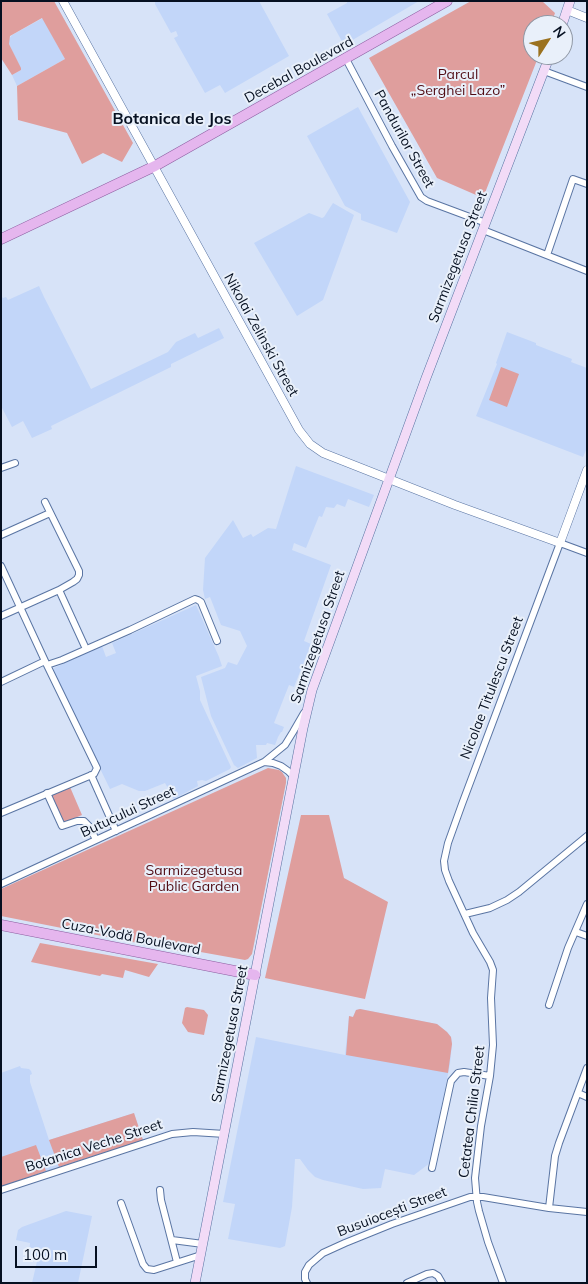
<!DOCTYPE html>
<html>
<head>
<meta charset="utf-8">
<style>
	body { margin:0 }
	#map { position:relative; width:588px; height:1284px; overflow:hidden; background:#d7e3f8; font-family:Mulish,sans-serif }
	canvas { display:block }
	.frame { position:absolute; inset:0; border:2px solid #061021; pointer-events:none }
	.north { position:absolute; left:523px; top:15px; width:50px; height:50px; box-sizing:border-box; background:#e9f0fa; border:1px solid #8e96a3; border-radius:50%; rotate:55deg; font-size:14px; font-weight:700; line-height:20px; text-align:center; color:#061021 }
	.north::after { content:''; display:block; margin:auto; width:18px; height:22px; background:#9b721f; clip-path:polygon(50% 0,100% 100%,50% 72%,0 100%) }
	.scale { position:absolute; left:15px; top:1246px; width:82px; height:22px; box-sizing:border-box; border:2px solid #061021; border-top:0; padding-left:6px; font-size:15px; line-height:18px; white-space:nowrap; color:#061021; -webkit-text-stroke:4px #e9f0fa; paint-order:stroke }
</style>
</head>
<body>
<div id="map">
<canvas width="588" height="1284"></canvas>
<div class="frame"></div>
<div class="north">N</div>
<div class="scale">100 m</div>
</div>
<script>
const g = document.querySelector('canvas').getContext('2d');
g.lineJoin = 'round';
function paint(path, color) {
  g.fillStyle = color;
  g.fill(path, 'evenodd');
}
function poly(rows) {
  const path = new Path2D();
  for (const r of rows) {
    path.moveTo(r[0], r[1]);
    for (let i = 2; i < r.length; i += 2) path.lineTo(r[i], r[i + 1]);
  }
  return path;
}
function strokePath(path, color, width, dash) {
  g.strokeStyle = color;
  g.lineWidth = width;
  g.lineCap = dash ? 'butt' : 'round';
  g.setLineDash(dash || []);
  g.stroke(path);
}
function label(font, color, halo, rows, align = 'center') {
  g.font = font + ' Mulish,sans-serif';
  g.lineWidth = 4;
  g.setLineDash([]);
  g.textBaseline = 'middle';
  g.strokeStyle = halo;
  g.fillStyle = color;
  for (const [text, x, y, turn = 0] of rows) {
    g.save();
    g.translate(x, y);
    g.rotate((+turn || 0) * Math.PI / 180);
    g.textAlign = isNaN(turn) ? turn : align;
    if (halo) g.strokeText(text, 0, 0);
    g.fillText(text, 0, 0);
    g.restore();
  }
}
const built = poly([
	[155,1,259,1,289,56,225,93,220,85,205,93,174,38,178,36,176,31,171,33,155,4],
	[347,1,419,1,344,45,327,14,347,3],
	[43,18,65,59,17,86,12,75,21,70,9,44,9,39,12,35],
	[358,107,410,202,397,233,361,220,361,214,345,206,307,136],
	[333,203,354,215,323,300,297,316,254,243,309,213,322,218,324,217],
	[39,286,44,297,91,389,168,352,176,342,195,333,198,338,219,328,224,338,171,364,171,367,51,426,52,429,32,438,23,421,12,427,1,406,1,296,3,298,6,297,8,300],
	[507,332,536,343,536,345,572,359,571,362,587,368,587,448,583,457,476,416,497,364,496,363],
	[296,466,374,495,369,507,348,499,345,507,337,504,334,508,326,507,322,517,319,516,306,548,294,543,292,550,331,565,304,641,311,644,294,687,289,685,274,723,284,727,282,732,281,732,278,737,275,745,267,743,266,745,256,745,257,758,238,768,234,765,211,716,201,677,225,668,228,662,237,665,247,646,240,631,221,625,210,597,205,599,203,590,205,558,233,520,243,538,251,534,253,537,268,528,276,529],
	[196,605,219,657,222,666,196,676,200,691,200,700,231,767,230,769,206,781,202,780,197,781,198,786,174,799,165,783,145,791,139,791,122,784,110,789,67,701,54,671,54,668,102,646,106,657,116,653,112,643],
	[360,1009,437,1024,447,1032,451,1037,452,1044,450,1064,430,1163,414,1175,385,1169,381,1188,363,1189,323,1180,315,1177,308,1170,300,1159,295,1159,292,1207,285,1246,280,1248,228,1239,235,1204,223,1202,256,1037,345,1055,349,1016,353,1017,356,1010],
	[20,1066,21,1068,29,1069,31,1071,32,1074,30,1075,30,1082,49,1140,134,1113,143,1140,59,1167,56,1167,52,1169,52,1170,1,1187,1,1073],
	[66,1211,92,1216,78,1283,32,1283,38,1257,29,1254,30,1243,16,1240,18,1230,22,1227]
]);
const green = poly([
	[1,1,54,1,133,143,122,162,103,153,82,164,67,133,18,120,17,86,65,59,42,18,10,36,9,44,21,68,21,70,12,75,1,58],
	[471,1,542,1,555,13,551,25,533,25,533,55,539,55,483,198,437,178,369,58],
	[501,367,519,374,507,407,489,400],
	[268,768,279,770,282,772,286,778,286,783,252,954,248,959,245,960,195,951,194,953,168,949,1,916,1,889],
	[70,787,82,815,63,823,51,795],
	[301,815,329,815,344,878,388,902,365,999,265,978],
	[40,943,158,964,149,977,125,970,123,978,102,974,100,976,31,962],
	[187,1007,204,1010,208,1015,204,1035,188,1032,182,1023,185,1008],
	[360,1009,437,1024,447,1032,451,1037,452,1044,448,1073,346,1055,349,1016,353,1017,356,1010],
	[134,1113,143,1140,59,1167,49,1140],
	[36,1145,46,1171,1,1187,1,1157]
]);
const minor = poly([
	[346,59,392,146,421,197,427,201,486,223],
	[544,71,587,87],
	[483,230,587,271],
	[547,255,573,179,587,184],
	[1,468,15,463],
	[1,535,50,513],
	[1,566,45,661,97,768,94,774,1,813],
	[59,590,86,649],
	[1,616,59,590,73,582,77,579,79,575,79,571,45,502],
	[47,665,62,660,130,630,195,599,198,600,201,602,217,641],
	[1,682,45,661],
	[264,762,273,763,281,766,288,771,294,777],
	[91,775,116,831],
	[47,793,62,826,77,821,84,821,90,827,96,840],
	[1,884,264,762,285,745,293,732,304,713],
	[465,914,490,908,507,900,519,892,587,836],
	[576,932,587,936],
	[549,1005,568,948,587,904],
	[578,1093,587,1097],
	[432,1168,451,1081,458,1073,464,1072,490,1076],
	[1,1190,172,1134,193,1132,225,1134],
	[160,1190,161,1200,177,1262],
	[121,1203,143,1264,147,1269,154,1270,201,1255],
	[549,1208,555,1156,559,1143,587,1068],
	[172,1240,203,1244],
	[307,1283,305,1279,305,1272,309,1265,323,1253,345,1243,392,1224,470,1197,483,1197,549,1208,587,1212],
	[407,1283,427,1274,433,1273,438,1276,442,1283],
	[503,1283,488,1242,479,1211,477,1202,475,1178,481,1126,490,1076,493,1045,491,998,493,970,490,962,473,933,449,881,445,870,444,861,448,843,462,804,560,543,587,553]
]);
const tertiary = poly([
	[63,1,299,430,310,444,323,453,455,505,560,543,587,470],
	[567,10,587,18]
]);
const secondary = poly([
	[562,25,570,1],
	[195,1283,303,728,312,690,426,378,550,55]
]);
const primary = poly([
	[1,239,155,166,447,1],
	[1,925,255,975]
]);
const streetNames = [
	["Decebal Boulevard",299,70,-29],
	["Pandurilor Street",404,139,61],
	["Sarmizegetusa Street",458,257,-69],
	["Nikolai Zelinski Street",261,335,61],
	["Sarmizegetusa Street",318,637,-71],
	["Nicolae Titulescu Street",492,688,-69],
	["Butucului Street",128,812,-25],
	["Cuza-Vodă Boulevard",131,937,11],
	["Sarmizegetusa Street",230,1034,-79],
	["Cetatea Chilia Street",472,1112,-83],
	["Botanica Veche Street",94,1146,-18],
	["Busuiocești Street",392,1212,-21]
];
const parkNames = [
	["Parcul",458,75],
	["„Serghei Lazo”",458,91],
	["Sarmizegetusa",194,871],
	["Public Garden",194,887]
];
const quarterNames = [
	["Botanica de Jos",172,119]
];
paint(built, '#c2d6f9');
paint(green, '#df9e9d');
strokePath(minor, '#5a75a3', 8);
strokePath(tertiary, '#5a75a3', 9);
strokePath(secondary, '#5a75a3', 10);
strokePath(primary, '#8b5d9f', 11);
strokePath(minor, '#fff', 6);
strokePath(tertiary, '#fff', 8);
strokePath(secondary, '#f2dbf7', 9);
strokePath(primary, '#e5b6ee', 10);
label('14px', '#061021', '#e9f0fa', streetNames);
label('14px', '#510c14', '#e9f0fa', parkNames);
label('bold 16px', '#061021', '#e9f0fa', quarterNames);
</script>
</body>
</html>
